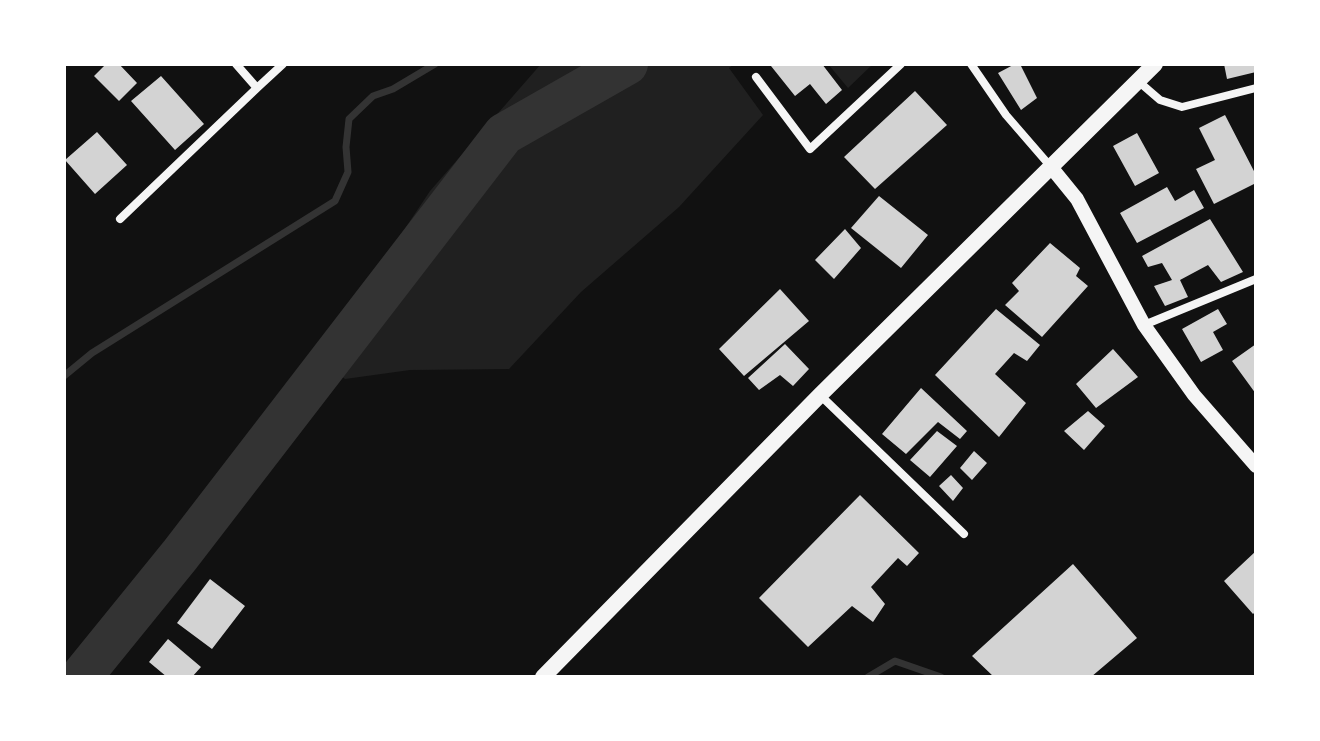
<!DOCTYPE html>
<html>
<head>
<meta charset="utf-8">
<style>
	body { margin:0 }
	#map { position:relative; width:1320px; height:741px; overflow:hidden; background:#111; font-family:Lora,serif }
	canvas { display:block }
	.frame { position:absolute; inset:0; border:66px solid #fff; pointer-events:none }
</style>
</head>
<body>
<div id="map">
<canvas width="1320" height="741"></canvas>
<div class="frame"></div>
</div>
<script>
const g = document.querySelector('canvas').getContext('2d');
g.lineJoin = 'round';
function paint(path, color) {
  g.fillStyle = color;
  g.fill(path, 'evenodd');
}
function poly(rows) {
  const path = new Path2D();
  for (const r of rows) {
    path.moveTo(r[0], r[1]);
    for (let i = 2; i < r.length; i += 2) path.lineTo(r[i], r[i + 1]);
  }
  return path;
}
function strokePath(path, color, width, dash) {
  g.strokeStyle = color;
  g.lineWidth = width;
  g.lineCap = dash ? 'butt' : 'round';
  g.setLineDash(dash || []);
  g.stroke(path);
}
const green = poly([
	[541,64,734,64,729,68,763,115,679,207,581,292,509,369,410,370,345,379,314,353,374,275,430,191],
	[828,64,873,64,848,88]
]);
const stream = poly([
	[64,376,92,353,335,201,348,172,346,147,349,119,373,96,393,89,435,64],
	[868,677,895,661,941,677]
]);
const river = poly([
	[81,677,180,555,504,134,627,64]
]);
const building = poly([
	[106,64,119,64,137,83,119,101,94,76],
	[773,64,822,64,842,90,826,104,810,84,795,96,771,66],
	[1015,64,1020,64,1037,98,1021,110,998,73],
	[1224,64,1256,64,1256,72,1227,79],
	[161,76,204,124,175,150,131,101],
	[915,91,947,125,875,189,844,157],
	[1225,115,1256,175,1256,183,1214,204,1196,169,1215,160,1199,128],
	[97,132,127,165,95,194,65,160],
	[1137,133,1159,173,1135,186,1113,146],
	[1167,187,1175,201,1194,190,1204,208,1137,243,1120,213],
	[879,196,928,235,901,268,851,228],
	[1210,219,1243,272,1221,282,1208,265,1180,280,1188,297,1165,306,1154,286,1172,280,1162,263,1148,267,1142,256],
	[845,229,861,248,834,279,815,260],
	[1050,243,1080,268,1076,276,1088,286,1042,337,1005,305,1019,291,1012,283],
	[780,289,809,321,744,376,719,349],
	[996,309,1040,345,1027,361,1014,353,995,374,1026,403,999,437,935,375],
	[1218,309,1227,324,1213,332,1223,350,1201,362,1182,329],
	[785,344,809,369,793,386,780,375,759,390,748,378],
	[1256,344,1256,394,1232,361],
	[1113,349,1138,377,1096,408,1076,384],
	[921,388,967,431,960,439,938,422,906,454,882,434],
	[1088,411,1105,426,1084,450,1064,431],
	[937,431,957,446,930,477,910,460],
	[974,451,987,463,972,480,960,468],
	[951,475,963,488,953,501,939,486],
	[860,495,919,553,907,566,898,558,871,587,885,604,873,622,852,606,808,647,759,598],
	[1256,551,1256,611,1253,614,1224,581],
	[1073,564,1137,638,1091,677,994,677,972,656],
	[210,579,245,606,212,649,177,623],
	[168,639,201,667,192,677,167,677,149,662]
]);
const minor = poly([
	[971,64,1006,115,1051,167],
	[756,77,810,149,901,64],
	[1138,81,1160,100,1182,107,1256,88],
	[257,88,283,64],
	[120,219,257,88,236,64],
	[1144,325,1256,279],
	[820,395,964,534]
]);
const tertiary = poly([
	[1051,167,1077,199,1144,325,1194,395,1256,466]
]);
const secondary = poly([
	[543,677,820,395,1155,64]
]);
paint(green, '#202020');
strokePath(stream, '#333', 7);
strokePath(river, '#333', 42);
paint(building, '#d3d3d3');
strokePath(minor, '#f5f5f5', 8);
strokePath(tertiary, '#f5f5f5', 14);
strokePath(secondary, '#f5f5f5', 16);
</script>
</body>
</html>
